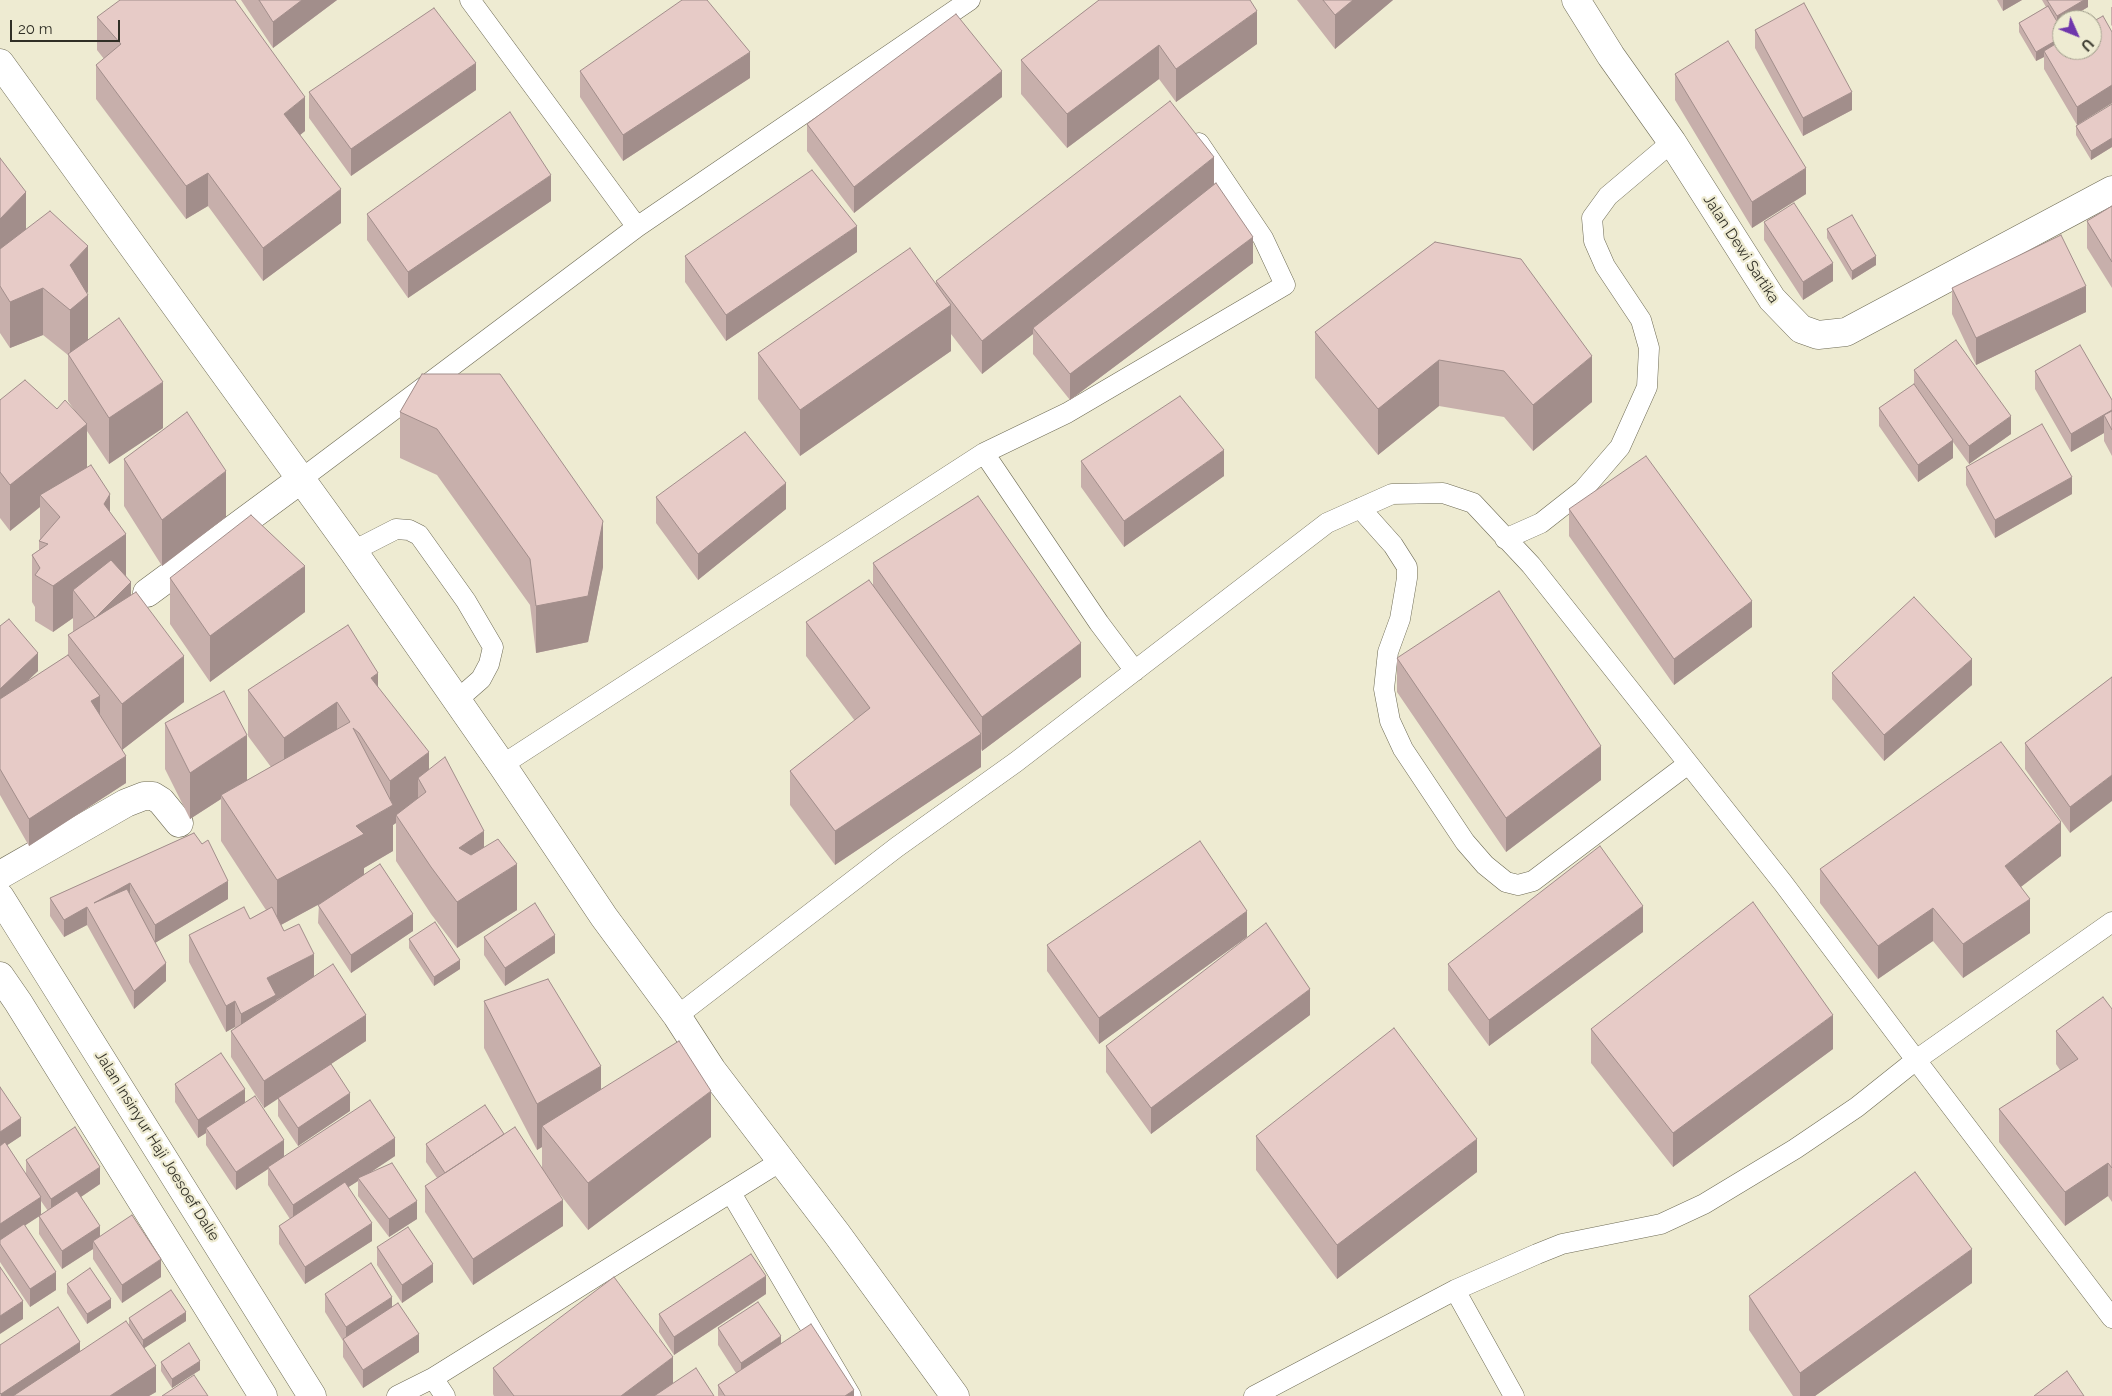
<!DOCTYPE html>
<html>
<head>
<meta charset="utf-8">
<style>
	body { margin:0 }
	#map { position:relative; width:2112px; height:1396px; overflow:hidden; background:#eeebd2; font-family:Raleway,sans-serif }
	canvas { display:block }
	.north { position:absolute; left:2052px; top:10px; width:50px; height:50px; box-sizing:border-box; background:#eeebd2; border:1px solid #a2a08d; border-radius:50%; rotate:134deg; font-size:14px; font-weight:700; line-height:20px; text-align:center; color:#302f26 }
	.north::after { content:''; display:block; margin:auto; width:18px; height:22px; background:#6f36ac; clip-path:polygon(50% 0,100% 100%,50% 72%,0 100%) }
	.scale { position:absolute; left:10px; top:20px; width:110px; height:22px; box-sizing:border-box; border:2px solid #302f26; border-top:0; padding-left:6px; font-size:15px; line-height:18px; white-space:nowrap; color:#302f26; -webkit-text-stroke:4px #eeebd2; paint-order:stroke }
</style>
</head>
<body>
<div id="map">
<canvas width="2112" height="1396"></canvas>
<div class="north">U</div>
<div class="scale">20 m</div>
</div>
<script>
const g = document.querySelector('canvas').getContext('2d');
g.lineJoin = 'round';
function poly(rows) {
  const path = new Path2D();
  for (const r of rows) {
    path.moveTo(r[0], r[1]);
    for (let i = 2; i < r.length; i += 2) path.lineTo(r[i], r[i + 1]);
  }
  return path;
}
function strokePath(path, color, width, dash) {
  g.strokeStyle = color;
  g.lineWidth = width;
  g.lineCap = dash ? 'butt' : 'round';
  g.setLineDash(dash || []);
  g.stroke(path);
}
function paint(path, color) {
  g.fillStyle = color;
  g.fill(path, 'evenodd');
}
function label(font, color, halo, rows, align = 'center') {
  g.font = font + ' Raleway,sans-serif';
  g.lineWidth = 4.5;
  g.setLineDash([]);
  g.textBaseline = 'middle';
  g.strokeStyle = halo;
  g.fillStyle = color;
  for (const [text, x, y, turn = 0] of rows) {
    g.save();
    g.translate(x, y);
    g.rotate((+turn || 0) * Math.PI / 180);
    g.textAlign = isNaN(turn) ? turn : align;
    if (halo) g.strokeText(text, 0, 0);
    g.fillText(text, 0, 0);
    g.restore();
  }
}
const lane = poly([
	[470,0,637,227],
	[984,453,1067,413,1285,285,1263,238,1199,143],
	[300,480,637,227,970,0],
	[1360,508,1393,545,1407,567,1407,578,1400,619,1388,652,1384,689,1390,721,1403,749,1465,842,1485,865,1506,882,1518,885,1533,881,1688,764],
	[1505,539,1541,523,1583,490,1620,447,1647,387,1649,348,1641,320,1605,266,1594,241,1592,218,1608,196,1672,142],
	[353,551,396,529,409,530,419,535,466,601,493,647,489,664,481,679,456,701],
	[502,765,984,453,1099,623,1135,671],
	[2112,922,1916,1060,2112,1318],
	[677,1016,897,847,1016,762,1327,523,1392,494,1443,493,1473,503,1531,565,1783,883,1916,1060,1857,1107,1795,1149,1704,1204,1661,1224,1562,1244,1537,1254,1455,1290,1254,1396],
	[731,1193,851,1396],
	[1455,1290,1514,1396],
	[433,1378,781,1161],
	[397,1396,433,1378,445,1396]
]);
const street = poly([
	[1576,0,1611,56,1672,142,1772,299,1801,329,1818,335,1846,332,2112,190],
	[0,63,353,551,502,765,604,917,677,1016,712,1070,837,1234,955,1396],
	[147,593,300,480],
	[0,875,126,803,144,796,153,796,161,801,179,823]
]);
const primary = poly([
	[0,897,312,1396],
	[0,976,18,1002,263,1396]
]);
const wall = poly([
	[241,0,337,0,273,48],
	[1099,0,1257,44,1176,102,1159,79,1067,148,1021,94,1021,60],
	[1297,0,1393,0,1335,49],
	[1997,0,2022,0,2003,11],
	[2042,0,2088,0,2088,7,2059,25,2062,50,2112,32,2112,103,2077,125,2044,69,2044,57,2036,61,2019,32,2019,23,2046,7],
	[2111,7,2112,7,2112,26,2111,25],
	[97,17,305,131,300,135,341,223,263,281,208,206,186,219,96,99,96,65,104,59,97,50],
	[1755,30,1852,110,1803,136,1755,48],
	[580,71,750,78,623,161,580,97],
	[1675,74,1806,194,1752,228,1675,100],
	[476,90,351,176,309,118,309,92],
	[1002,97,854,213,807,151,807,124],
	[2112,104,2112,147,2091,160,2076,135,2076,126],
	[0,158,26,229,88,292,87,293,88,340,163,428,109,464,87,431,87,467,110,512,131,595,184,702,122,750,120,747,126,783,29,846,0,795,0,626,38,671,24,684,68,655,68,635,73,632,73,618,53,632,35,621,35,607,32,602,32,555,39,550,39,541,40,539,40,507,10,531,0,518,0,400,75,411,68,401,68,355,43,335,10,348,0,333],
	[1214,184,1253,263,1070,400,1033,354,1033,334,982,374,951,334,951,351,800,456,758,399,758,353,936,283,936,281],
	[551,201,408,298,367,240,367,214],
	[2112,206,2112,288,2087,248,2087,221],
	[1764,222,1833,281,1803,300,1764,240],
	[1827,229,1876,265,1852,280,1827,238],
	[1435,242,1592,402,1533,451,1504,417,1439,406,1378,455,1315,378,1315,332],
	[857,252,726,341,685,282,685,256],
	[1952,288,2086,312,1976,365,1952,314],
	[1914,370,2011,434,1969,464,1953,442,1953,458,1918,482,1879,426,1879,408,1914,384],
	[2035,371,2112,400,2112,456,2104,441,2104,433,2071,452,2035,389],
	[422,374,603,567,588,642,536,653,530,605,437,475,400,458,400,412],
	[124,459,226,517,162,566,124,506],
	[1081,461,1224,476,1124,547,1081,487],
	[1966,467,2072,494,1995,538,1966,485],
	[656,497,786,509,698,580,656,523],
	[1569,509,1752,627,1674,685,1569,536],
	[873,563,1081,677,982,751,981,749,981,767,835,865,790,805,790,771,855,721,806,656,806,622,873,585],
	[170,578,305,612,210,682,170,624],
	[1397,658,1601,780,1506,852,1397,692],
	[1832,673,1972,685,1884,761,1832,699],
	[2112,677,2070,833,2025,769,2025,743],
	[378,687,429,770,484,848,517,910,457,948,431,914,396,861,396,823,393,825,393,851,364,868,364,875,413,931,351,973,318,923,319,904,281,925,284,931,314,976,366,1041,331,1064,350,1111,298,1146,278,1116,278,1098,264,1108,231,1057,231,1031,235,1028,235,1027,226,1032,189,962,189,935,250,919,266,910,221,841,221,799,190,819,165,769,165,723,247,780,271,767,248,736,248,690],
	[194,833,228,899,155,943,166,981,134,1009,87,925,64,937,50,916,50,898],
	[2061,856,2021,887,2030,933,1963,978,1933,941,1878,979,1820,903,1820,869],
	[1643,932,1489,1046,1448,990,1448,964],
	[484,937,555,953,505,986,484,955],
	[1247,937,1099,1044,1047,971,1047,945],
	[409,939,460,969,434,986,409,948],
	[484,1001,601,1089,711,1137,588,1230,559,1193,563,1226,473,1285,425,1212,425,1186,437,1178,426,1162,426,1144,542,1168,542,1147,537,1150,484,1048],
	[2112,1009,2112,1202,2108,1196,2065,1226,1999,1142,1999,1109,2060,1070,2056,1064,2056,1031],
	[1310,1015,1151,1134,1106,1072,1106,1046],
	[1591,1029,1833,1049,1673,1167,1591,1063],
	[175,1084,245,1102,284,1157,395,1156,371,1172,417,1219,389,1237,358,1196,358,1181,348,1187,372,1241,305,1284,279,1244,279,1226,290,1219,268,1185,268,1169,236,1190,206,1145,206,1133,198,1138,175,1102],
	[0,1087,21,1136,7,1145,26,1174,26,1160,100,1184,81,1197,100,1236,161,1277,122,1303,93,1259,93,1249,62,1269,39,1234,39,1216,48,1211,41,1201,41,1215,25,1225,56,1290,30,1307,0,1262],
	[1256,1136,1477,1172,1337,1279,1256,1170],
	[377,1247,433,1282,402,1303,377,1265],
	[1972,1283,1815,1396,1793,1396,1749,1330,1749,1296],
	[67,1284,111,1308,87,1324,67,1293],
	[325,1294,392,1307,419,1352,363,1388,343,1357,343,1341,325,1312],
	[766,1294,674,1355,659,1332,659,1314],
	[129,1318,186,1321,144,1348,156,1392,149,1396,0,1396,0,1345,80,1351,129,1325],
	[718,1328,781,1344,854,1396,718,1396,718,1385,736,1373,718,1345],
	[161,1362,200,1370,172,1388,161,1371],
	[493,1368,673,1383,714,1396,494,1396,493,1394]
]);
const shadedWall = poly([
	[302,0,337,0,273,48,273,22],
	[1353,0,1393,0,1335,49,1335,15],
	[2003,0,2022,0,2003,11],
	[2084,0,2088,0,2088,7,2066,20,2062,20,2062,23,2057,26,2057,16],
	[1257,11,1257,44,1176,102,1176,69],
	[2062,37,2062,46,2044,51,2044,57,2036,61,2036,52],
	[1159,45,1159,79,1067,148,1067,114],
	[750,52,750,78,623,161,623,135],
	[476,63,476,90,351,176,351,149],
	[1002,71,1002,97,854,213,854,187],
	[2112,85,2112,103,2077,125,2077,107],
	[1852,92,1852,110,1803,136,1803,118],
	[305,97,305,131,284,148,284,114],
	[2112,138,2112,147,2091,160,2091,151],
	[1214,157,1214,191,1033,328,1033,334,982,374,982,341],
	[1806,168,1806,194,1752,228,1752,202],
	[208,173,208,206,186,219,186,186],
	[551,175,551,201,408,298,408,272],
	[341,189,341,223,263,281,263,248],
	[26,192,26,239,0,265,0,219],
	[857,226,857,252,726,341,726,315],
	[1253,237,1253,263,1070,400,1070,374],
	[88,246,88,292,76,305,88,295,88,341,70,356,70,265],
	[1876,256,1876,265,1852,280,1852,271],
	[1833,263,1833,281,1803,300,1803,282],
	[2086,286,2086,312,1976,365,1976,338],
	[43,288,43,335,10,348,10,302],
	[951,305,951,351,800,456,800,410],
	[1592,356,1592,402,1533,451,1533,405],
	[1439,360,1439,406,1378,455,1378,409],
	[163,382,163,428,109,464,109,418],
	[2104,415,2104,433,2071,452,2071,434],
	[2011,416,2011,434,1969,464,1969,446],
	[87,424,87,470,40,495,40,507,10,531,10,485],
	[1953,440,1953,458,1918,482,1918,465],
	[1224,450,1224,476,1124,547,1124,521],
	[226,471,226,517,162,566,162,520],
	[2072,477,2072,494,1995,538,1995,520],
	[786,483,786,509,698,580,698,554],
	[110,494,110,540,126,534,126,580,73,590,73,618,53,632,53,586],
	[603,521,603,567,588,642,536,653,536,606],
	[305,566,305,612,210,682,210,636],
	[131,582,131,629,95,618],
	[1752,601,1752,627,1674,685,1674,659],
	[1081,643,1081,677,982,751,982,717],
	[38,653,38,671,0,707,0,689],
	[184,656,184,702,122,750,122,704],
	[1972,659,1972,685,1884,761,1884,735],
	[378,673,378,719,371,678],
	[100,696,100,722,91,701],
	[337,702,337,748,284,785,284,738],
	[981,734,981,767,835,865,835,831],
	[247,735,247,781,221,795,221,799,190,819,190,773],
	[1601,746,1601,780,1506,852,1506,818],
	[429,752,429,798,418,778,418,806,396,815,396,823,393,825,393,851,364,868,364,880,277,927,277,880,356,826,390,807,390,781],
	[126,756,126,783,29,846,29,819],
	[2112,775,2112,801,2070,833,2070,807],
	[2061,822,2061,856,2005,899,2005,866],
	[484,831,484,878,459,848],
	[517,864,517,910,457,948,457,902],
	[228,881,228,899,155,943,155,925],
	[130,883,130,901,94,903],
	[2030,899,2030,933,1963,978,1963,944],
	[1643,906,1643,932,1489,1046,1489,1020],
	[87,907,87,925,64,937,64,920],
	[1933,908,1933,941,1878,979,1878,946],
	[1247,911,1247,937,1099,1044,1099,1018],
	[413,914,413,931,351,973,351,955],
	[555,935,555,953,505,986,505,968],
	[314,954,314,980,276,1000,276,1021,241,1040,241,1014,267,978],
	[460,960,460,969,434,986,434,977],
	[166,963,166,981,134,1009,134,991],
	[1310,989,1310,1015,1151,1134,1151,1108],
	[235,1001,235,1027,226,1032,226,1006],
	[366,1015,366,1041,264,1108,264,1081],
	[1833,1015,1833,1049,1673,1167,1673,1133],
	[601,1066,601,1112,542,1126,542,1147,537,1150,537,1104],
	[245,1089,245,1107,206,1128,206,1133,198,1138,198,1120],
	[711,1091,711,1137,588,1230,588,1183],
	[350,1093,350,1111,298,1146,298,1128],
	[21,1118,21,1136,0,1150,0,1132],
	[395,1138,395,1156,359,1180,358,1178,358,1181,293,1223,293,1205],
	[1477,1139,1477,1172,1337,1279,1337,1245],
	[284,1140,284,1158,268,1167,268,1169,236,1190,236,1172],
	[2108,1163,2108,1196,2065,1226,2065,1192],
	[100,1167,100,1184,51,1217,51,1199],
	[41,1197,41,1215,0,1242,0,1224],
	[563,1200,563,1226,473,1285,473,1259],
	[417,1201,417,1219,389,1237,389,1219],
	[372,1223,372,1241,305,1284,305,1267],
	[100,1226,100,1244,93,1241,93,1249,62,1269,62,1251],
	[1972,1249,1972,1283,1815,1396,1800,1396,1800,1373],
	[161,1259,161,1277,122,1303,122,1285],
	[433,1264,433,1282,402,1303,402,1285],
	[56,1272,56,1290,30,1307,30,1289],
	[766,1276,766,1294,674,1355,674,1337],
	[392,1297,392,1315,346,1343,346,1327],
	[111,1299,111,1308,87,1324,87,1314],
	[23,1301,23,1319,0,1334,0,1316],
	[186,1312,186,1321,143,1349,143,1340],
	[419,1334,419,1352,363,1388,363,1370],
	[781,1336,781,1354,741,1380,741,1363],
	[80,1342,80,1360,25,1396,1,1396,1,1394],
	[673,1357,673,1383,656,1396,621,1396],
	[200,1361,200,1370,172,1388,172,1379],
	[156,1366,156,1392,149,1396,110,1396],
	[854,1390,854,1396,845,1396]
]);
const building = poly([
	[120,0,235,0,305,97,284,114,341,189,263,248,208,173,186,186,96,65,121,44,97,17,120,0],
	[259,0,302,0,273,22,259,0],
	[682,0,707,0,750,52,623,135,580,71,682,0],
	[1099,0,1250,0,1257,11,1176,69,1159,45,1067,114,1021,60,1099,0],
	[1323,0,1353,0,1335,15,1323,0],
	[2047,0,2084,0,2057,16,2047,0],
	[1804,3,1852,92,1803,118,1755,30,1804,3],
	[2048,6,2062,30,2062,37,2036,52,2019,23,2048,6],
	[434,8,476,63,351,149,309,92,434,8],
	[956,14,1002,71,854,187,807,124,956,14],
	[2103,16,2112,32,2112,85,2077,107,2044,51,2062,40,2062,50,2092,50,2092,22,2103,16],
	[1728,41,1806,168,1752,202,1675,74,1728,41],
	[1170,101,1214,157,982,341,936,281,1170,101],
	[2112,104,2112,138,2091,151,2076,126,2112,104],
	[510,112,551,175,408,272,367,214,510,112],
	[0,158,26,192,0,219,0,158],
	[812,170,857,226,726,315,685,256,812,170],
	[1216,183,1253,237,1070,374,1033,328,1216,183],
	[1794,203,1833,263,1803,282,1764,222,1794,203],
	[2112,206,2112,262,2087,221,2112,206],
	[50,211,88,246,70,265,88,295,70,310,43,288,10,302,0,286,0,249,50,211],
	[1852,215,1876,256,1852,271,1827,229,1852,215],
	[2061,235,2086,286,1976,338,1952,288,2061,235],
	[1435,242,1521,259,1592,356,1533,405,1504,371,1439,360,1378,409,1315,332,1435,242],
	[910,248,951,305,800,410,758,353,910,248],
	[119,318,163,382,109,418,68,354,119,318],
	[1956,340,2011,416,1969,446,1914,370,1956,340],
	[2080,345,2112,400,2112,410,2071,434,2035,371,2080,345],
	[422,374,500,374,603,521,588,596,536,606,530,559,437,429,400,412,422,374],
	[25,380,57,409,65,400,87,424,10,485,0,472,0,400,25,380],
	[1914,384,1953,440,1918,465,1879,408,1914,384],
	[1180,396,1224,450,1124,521,1081,461,1180,396],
	[2112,411,2112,430,2104,415,2112,411],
	[187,412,226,471,162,520,124,459,187,412],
	[2042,424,2072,477,1995,520,1966,467,2042,424],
	[745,432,786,483,698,554,656,497,745,432],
	[1646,456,1752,601,1674,659,1569,509,1646,456],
	[91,465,110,494,104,504,126,534,53,586,35,575,40,568,32,555,48,544,39,541,60,517,40,495,91,465],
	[978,496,1081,643,982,717,873,563,978,496],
	[251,515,305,566,210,636,170,578,251,515],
	[111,560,131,582,95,618,73,590,111,560],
	[869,580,981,734,835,831,790,771,870,708,806,622,869,580],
	[1499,591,1601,746,1506,818,1397,658,1499,591],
	[136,592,184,656,122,704,68,635,136,592],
	[1914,597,1972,659,1884,735,1832,673,1914,597],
	[9,619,38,653,0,689,0,626,9,619],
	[348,625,378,673,371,678,429,752,390,781,359,733,353,728,393,805,356,826,364,834,277,880,221,795,350,722,337,702,284,738,248,690,348,625],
	[68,655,100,696,91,701,126,756,29,819,0,769,0,699,68,655],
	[2112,677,2112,775,2070,807,2025,743,2112,677],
	[224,691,247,735,190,773,165,723,224,691],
	[2001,742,2061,822,2005,866,2030,899,1963,944,1933,908,1878,946,1820,869,2001,742],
	[445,757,484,831,459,848,471,855,498,839,517,864,457,902,431,867,396,815,426,792,418,778,445,757],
	[194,833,202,844,208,840,228,881,155,925,130,883,94,903,127,889,166,963,134,991,87,907,64,920,50,898,194,833],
	[1200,841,1247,911,1099,1018,1047,945,1200,841],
	[1600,846,1643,906,1489,1020,1448,964,1600,846],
	[380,864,413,914,351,955,318,905,380,864],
	[1753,902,1833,1015,1673,1133,1591,1029,1753,902],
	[535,903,555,935,505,968,484,937,535,903],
	[244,907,250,919,272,907,284,931,299,924,314,954,267,978,276,995,241,1014,235,1001,226,1006,189,935,244,907],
	[435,922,460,960,434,977,409,939,435,922],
	[1266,923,1310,989,1151,1108,1106,1046,1266,923],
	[333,964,366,1015,264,1081,231,1031,333,964],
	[548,979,601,1066,537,1104,484,1001,548,979],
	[2103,997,2112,1009,2112,1168,2108,1163,2065,1192,1999,1109,2078,1059,2056,1031,2103,997],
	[1394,1028,1477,1139,1337,1245,1256,1136,1394,1028],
	[679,1041,711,1091,588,1183,542,1126,679,1041],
	[221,1053,245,1089,198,1120,175,1084,221,1053],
	[331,1064,350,1093,298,1128,278,1098,331,1064],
	[0,1087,21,1118,0,1132,0,1087],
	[255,1096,284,1140,236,1172,206,1128,255,1096],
	[370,1100,395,1138,293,1205,268,1167,370,1100],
	[485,1105,504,1134,445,1173,426,1144,485,1105],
	[75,1127,100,1167,51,1199,26,1160,75,1127],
	[515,1127,563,1200,473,1259,425,1186,515,1127],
	[5,1142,41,1197,0,1224,0,1146,5,1142],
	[392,1163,417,1201,389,1219,358,1178,392,1163],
	[1915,1172,1972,1249,1800,1373,1749,1296,1915,1172],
	[345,1182,372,1223,305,1267,279,1226,345,1182],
	[77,1191,100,1226,62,1251,39,1216,77,1191],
	[132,1215,161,1259,122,1285,93,1241,132,1215],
	[24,1224,56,1272,30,1289,0,1244,0,1240,24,1224],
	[408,1227,433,1264,402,1285,377,1247,408,1227],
	[751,1254,766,1276,674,1337,659,1314,751,1254],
	[371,1263,392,1297,346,1327,325,1294,371,1263],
	[0,1267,23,1301,0,1316,0,1267],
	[90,1268,111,1299,87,1314,67,1284,90,1268],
	[614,1277,673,1357,621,1396,514,1396,493,1368,614,1277],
	[171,1290,186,1312,143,1340,129,1318,171,1290],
	[758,1302,781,1336,741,1363,718,1328,758,1302],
	[398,1303,419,1334,363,1370,343,1339,398,1303],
	[58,1307,80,1342,1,1394,0,1393,0,1345,58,1307],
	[126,1321,156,1366,110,1396,13,1396,126,1321],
	[811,1324,854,1390,845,1396,725,1396,718,1385,811,1324],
	[189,1343,200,1361,172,1379,161,1362,189,1343],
	[696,1368,714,1396,654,1396,696,1368],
	[2067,1371,2084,1396,2034,1396,2067,1371],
	[194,1375,208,1396,162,1396,194,1375]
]);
const streetNames = [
	["Jalan Dewi Sartika",1741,249,57],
	["Jalan Insinyur Haji Joesoef Dalie",157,1146,58]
];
strokePath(lane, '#6e6b55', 21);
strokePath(street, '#6e6b55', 29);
strokePath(primary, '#6e6b55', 29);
strokePath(lane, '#fff', 20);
strokePath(street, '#fff', 28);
strokePath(primary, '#fff', 28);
paint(wall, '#c7afab');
paint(shadedWall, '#a28e8b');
paint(building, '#e7cbc7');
strokePath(building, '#a28e8b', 1);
label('15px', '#302f26', '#eeebd2', streetNames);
</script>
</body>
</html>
